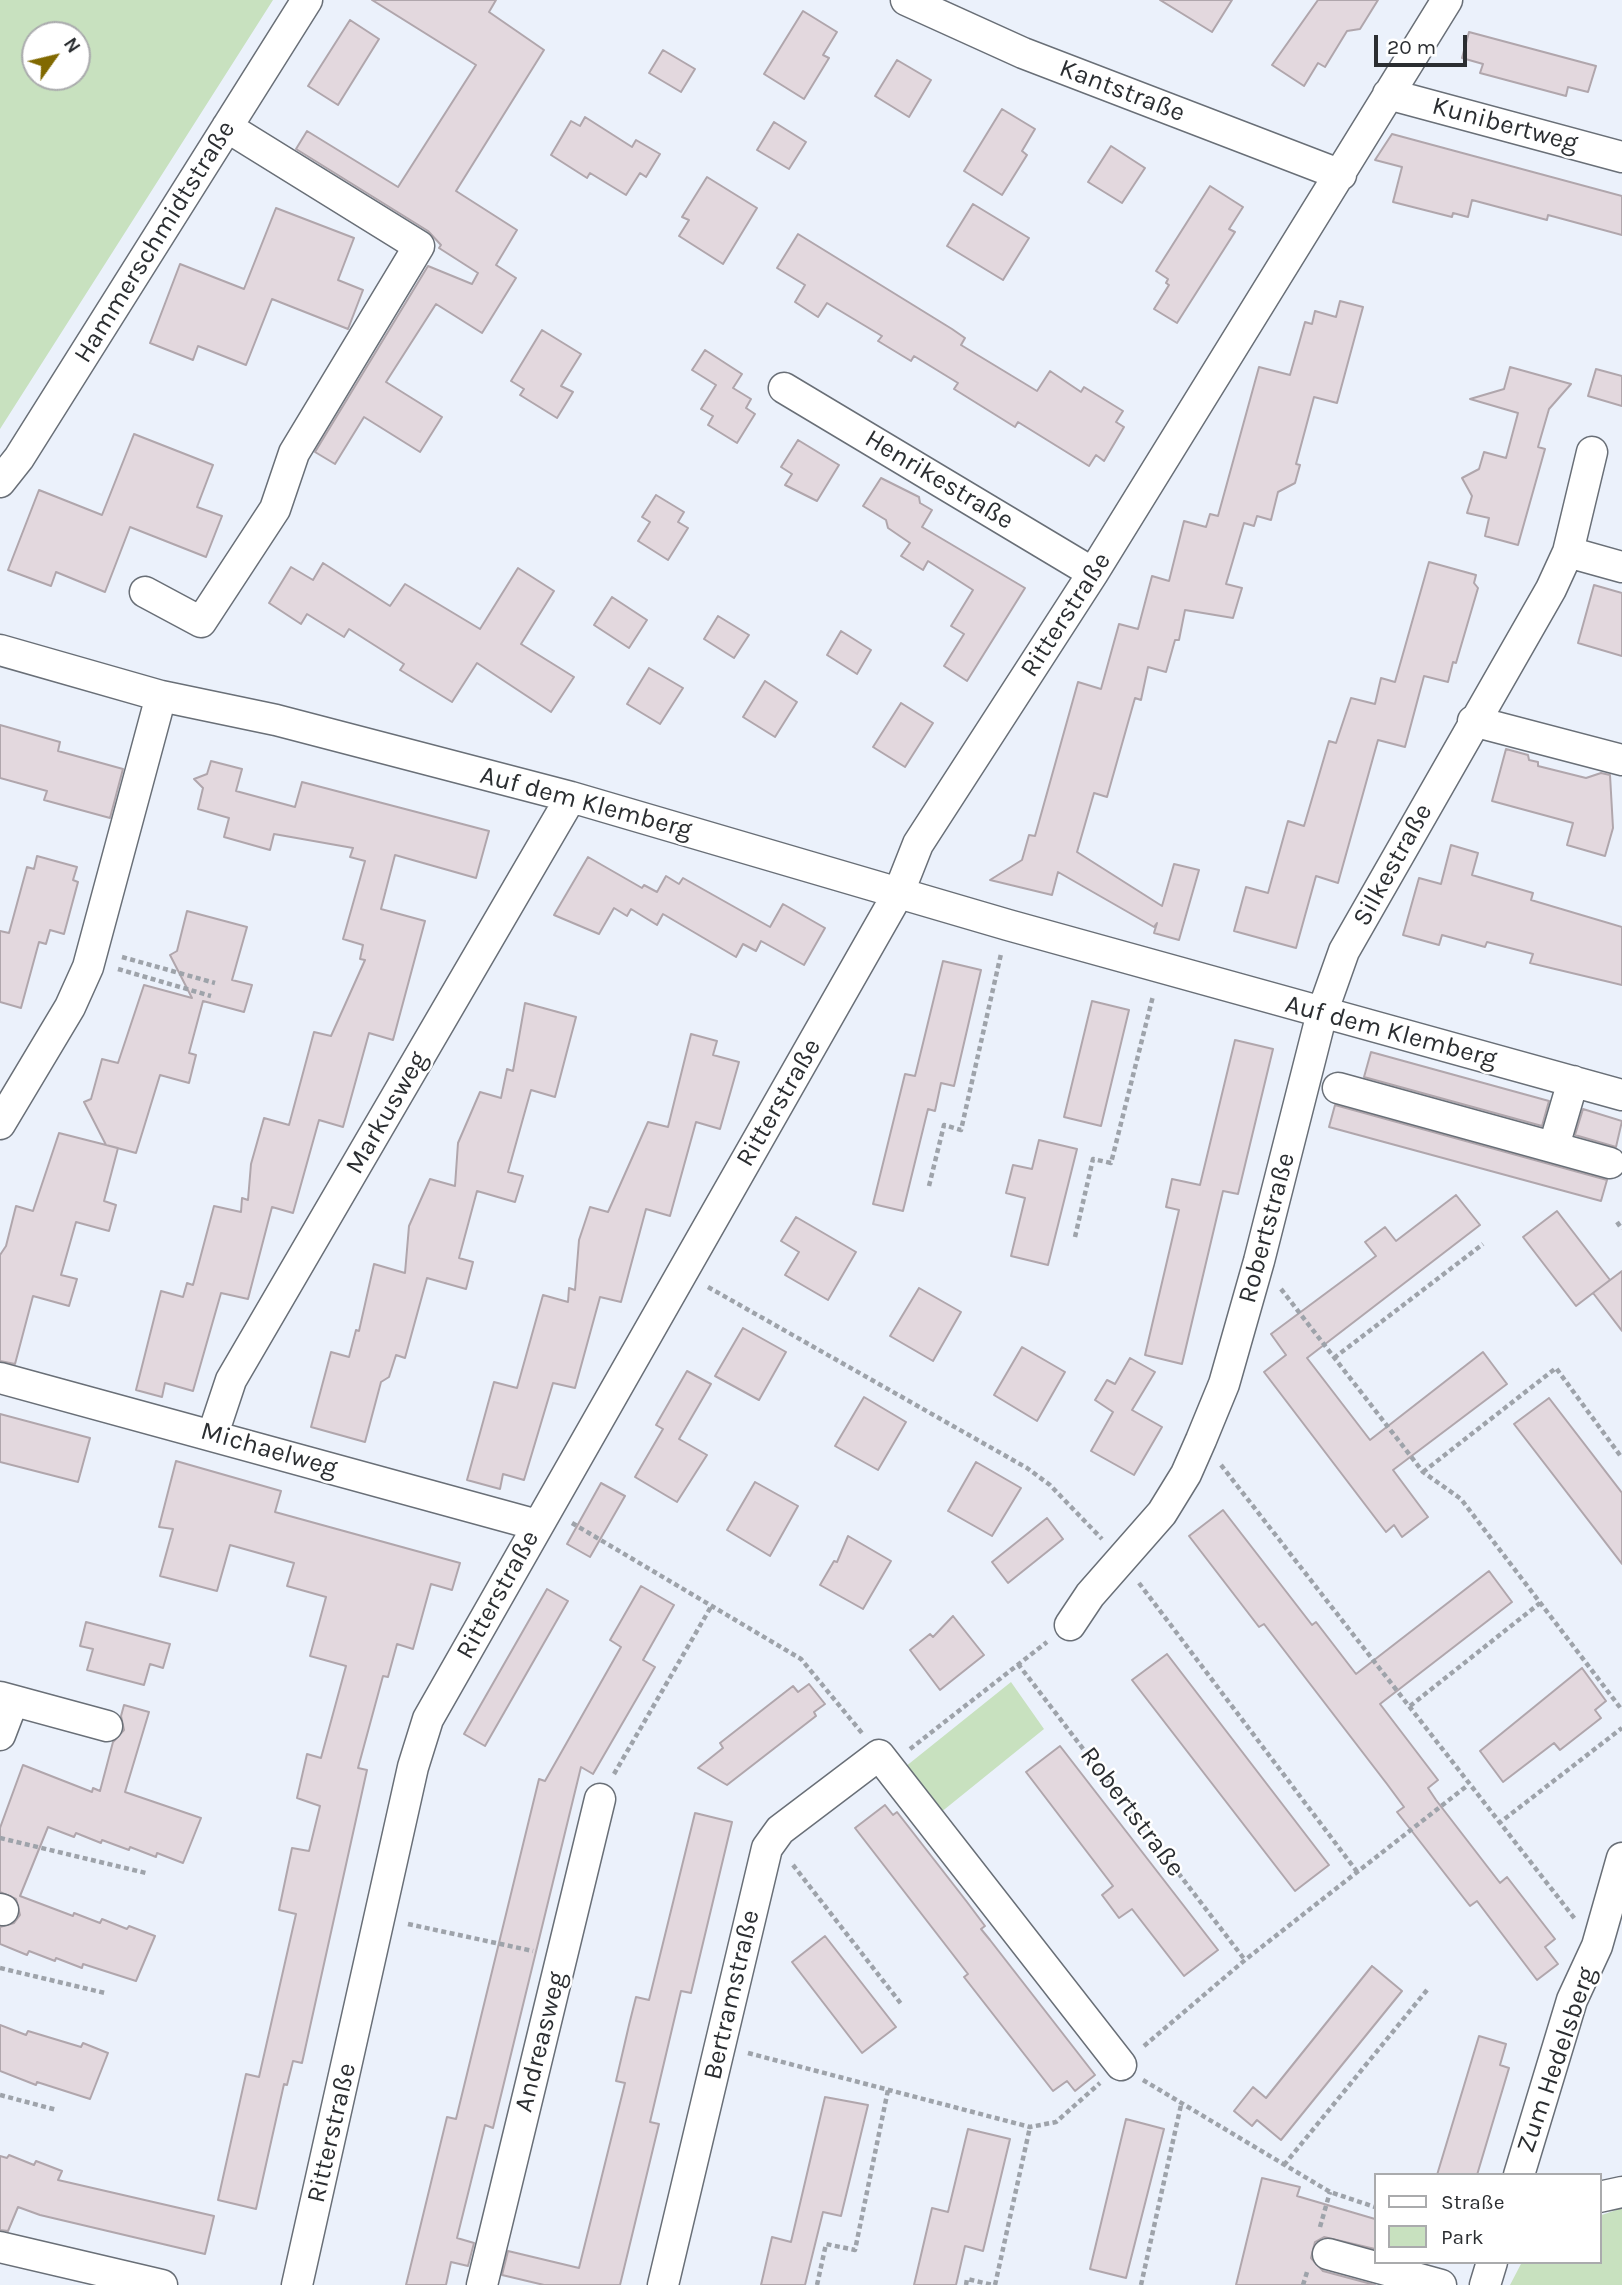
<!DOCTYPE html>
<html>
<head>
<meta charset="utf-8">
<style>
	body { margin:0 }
	#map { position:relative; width:1622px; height:2285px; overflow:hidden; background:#ebf1fb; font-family:Karla,sans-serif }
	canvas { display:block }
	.legend { position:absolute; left:1374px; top:2173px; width:228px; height:91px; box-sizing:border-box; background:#fff; border:2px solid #aaabad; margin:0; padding:9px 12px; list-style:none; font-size:21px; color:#2b2e31 }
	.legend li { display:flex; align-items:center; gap:14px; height:35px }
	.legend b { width:35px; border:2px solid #aaabad }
	.north { position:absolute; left:21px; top:21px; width:70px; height:70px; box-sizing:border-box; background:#fff; border:2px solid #aaabad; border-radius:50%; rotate:56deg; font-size:19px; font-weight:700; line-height:28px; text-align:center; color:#2b2e31 }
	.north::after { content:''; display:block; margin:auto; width:24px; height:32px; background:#816900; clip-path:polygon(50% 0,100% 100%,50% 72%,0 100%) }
	.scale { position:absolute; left:1374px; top:35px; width:93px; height:32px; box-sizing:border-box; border:4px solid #2b2e31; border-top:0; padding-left:9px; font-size:21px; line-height:24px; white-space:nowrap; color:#2b2e31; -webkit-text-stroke:5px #fff; paint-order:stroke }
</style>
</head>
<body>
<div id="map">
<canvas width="1622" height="2285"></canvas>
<ul class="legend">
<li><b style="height:9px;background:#fff"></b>Straße</li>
<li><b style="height:19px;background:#c8e1bf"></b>Park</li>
</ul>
<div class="north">N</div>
<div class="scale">20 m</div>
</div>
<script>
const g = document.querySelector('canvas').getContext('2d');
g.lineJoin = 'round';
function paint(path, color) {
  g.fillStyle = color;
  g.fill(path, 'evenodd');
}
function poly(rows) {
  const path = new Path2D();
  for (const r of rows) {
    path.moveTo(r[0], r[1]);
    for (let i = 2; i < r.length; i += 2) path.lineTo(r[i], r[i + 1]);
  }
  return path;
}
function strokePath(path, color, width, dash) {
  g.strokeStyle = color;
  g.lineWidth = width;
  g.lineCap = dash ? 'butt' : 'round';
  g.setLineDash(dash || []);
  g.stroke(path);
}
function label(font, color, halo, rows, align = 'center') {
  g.font = font + ' Karla,sans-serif';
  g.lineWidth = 5;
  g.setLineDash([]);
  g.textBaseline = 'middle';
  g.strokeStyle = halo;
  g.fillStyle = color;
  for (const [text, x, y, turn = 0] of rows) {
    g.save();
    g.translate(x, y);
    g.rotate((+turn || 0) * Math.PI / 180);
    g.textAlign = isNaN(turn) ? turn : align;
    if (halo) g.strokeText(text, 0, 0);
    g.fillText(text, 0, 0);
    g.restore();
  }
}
const green = poly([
	[0,0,273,0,0,429],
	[35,35,77,35,77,77,35,77],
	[1011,1682,1044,1729,940,1813,905,1767],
	[1622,2208,1622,2285,1510,2285,1522,2262,1599,2262,1599,2216]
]);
const building = poly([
	[372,0,496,0,489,12,544,50,456,191,517,230,496,265,516,278,482,333,436,304,386,382,442,417,420,452,364,417,335,464,315,452,428,266,472,284,478,273,439,248,441,245,428,231,296,149,307,131,398,187,476,65,372,0],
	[1160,0,1232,0,1212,32,1160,0],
	[1318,0,1378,0,1360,29,1347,31,1325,67,1318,63,1304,86,1272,65,1318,0],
	[803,11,837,32,823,55,829,58,804,99,764,74,803,11],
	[350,20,379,39,338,105,308,86,350,20],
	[1469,32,1596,66,1588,92,1568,87,1566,96,1480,73,1483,64,1462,58,1469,32],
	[663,50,695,69,681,92,649,73,663,50],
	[897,60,931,80,909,117,875,96,897,60],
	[1002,109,1035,129,1022,151,1027,155,1002,195,964,171,1002,109],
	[585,117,632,147,636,140,660,154,646,177,640,173,626,195,590,173,587,178,551,155,571,121,580,126,585,117],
	[774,122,806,142,789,169,757,150,774,122],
	[1392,134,1622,196,1622,235,1548,215,1547,220,1472,200,1468,217,1453,213,1452,217,1393,202,1402,167,1375,160,1392,134],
	[1111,146,1145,168,1122,203,1088,182,1111,146],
	[707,177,757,208,723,264,679,236,689,220,682,217,707,177],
	[1210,186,1243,207,1229,229,1235,232,1177,323,1154,309,1169,285,1166,283,1168,279,1156,271,1210,186],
	[973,204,1029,238,1003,280,947,246,973,204],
	[276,208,354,238,338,280,363,290,348,329,272,299,246,365,198,346,193,360,150,343,180,264,244,289,276,208],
	[798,234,952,329,965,338,961,345,1037,391,1050,371,1081,392,1084,387,1123,411,1116,422,1124,427,1104,461,1096,455,1089,466,1018,422,1015,427,954,389,958,383,914,356,911,361,878,341,882,336,827,303,818,317,795,302,805,285,777,268,798,234],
	[1340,301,1363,307,1337,403,1314,397,1296,464,1300,465,1295,483,1278,492,1271,520,1257,516,1254,526,1244,523,1226,584,1242,588,1233,618,1185,610,1179,640,1175,640,1166,672,1148,667,1141,700,1135,698,1107,797,1094,793,1077,852,1162,906,1174,864,1199,870,1179,940,1154,933,1157,923,1154,927,1058,872,1052,895,990,880,1022,860,1029,835,1035,836,1078,682,1101,689,1119,624,1138,629,1152,576,1169,581,1184,521,1206,527,1210,514,1218,516,1259,367,1290,375,1305,322,1312,324,1315,311,1336,317,1340,301],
	[542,330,581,354,561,386,573,392,557,418,520,395,524,389,511,381,542,330],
	[705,350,742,374,733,388,751,399,746,408,755,414,737,443,708,425,713,416,701,409,716,385,692,370,705,350],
	[1510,367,1571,384,1549,409,1538,447,1545,449,1518,545,1485,536,1489,518,1467,513,1472,496,1462,478,1479,469,1484,452,1506,458,1518,413,1470,399,1504,389,1510,367],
	[1596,369,1622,376,1622,406,1588,396,1596,369],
	[134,434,213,465,197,507,222,516,206,557,130,527,105,592,56,572,51,586,8,570,39,490,102,515,134,434],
	[798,440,839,465,817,501,785,485,792,474,781,467,798,440],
	[881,478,919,497,920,503,932,510,922,527,1025,588,967,681,944,666,964,634,951,626,973,590,928,561,923,570,901,556,910,543,888,528,886,520,863,506,881,478],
	[656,495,684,512,678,522,688,528,668,560,638,541,650,522,642,517,656,495],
	[1429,562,1476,575,1474,583,1478,588,1456,663,1453,662,1448,682,1424,676,1405,747,1378,740,1338,883,1316,876,1296,948,1234,931,1246,887,1268,893,1288,821,1304,826,1329,741,1336,743,1351,698,1375,704,1381,678,1395,682,1429,562],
	[323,563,390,606,405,584,480,629,518,568,554,591,521,644,574,677,551,712,477,663,452,702,400,670,404,664,349,629,344,637,307,614,301,624,269,603,291,567,313,580,323,563],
	[1594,585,1622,593,1622,656,1578,643,1594,585],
	[612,597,647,620,629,648,594,625,612,597],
	[718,616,749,635,734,658,704,639,718,616],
	[841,631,871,650,857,674,827,655,841,631],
	[649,668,683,688,660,724,627,704,649,668],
	[765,681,797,702,775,737,743,717,765,681],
	[901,703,933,723,905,767,873,747,901,703],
	[0,725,60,742,58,751,123,769,110,818,44,800,47,791,0,778,0,725],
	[1506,749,1528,755,1529,760,1538,762,1538,766,1586,778,1601,773,1610,775,1613,828,1605,856,1567,845,1573,823,1492,801,1506,749],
	[211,761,242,769,236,791,295,807,302,782,489,831,476,878,395,855,381,909,425,921,393,1040,369,1033,343,1127,319,1120,293,1213,272,1207,248,1299,221,1293,193,1391,165,1383,162,1397,136,1390,161,1291,183,1297,187,1283,193,1285,214,1206,241,1212,242,1198,248,1200,251,1164,264,1118,289,1125,314,1032,331,1036,365,960,360,959,363,945,343,939,365,861,350,857,353,848,274,834,270,850,224,837,229,818,198,809,203,788,194,779,207,774,211,761],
	[1451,845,1478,853,1472,875,1533,893,1531,900,1622,927,1622,985,1530,963,1533,954,1487,942,1485,947,1442,935,1439,945,1403,935,1419,878,1441,884,1451,845],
	[37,856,77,867,73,880,78,882,64,934,50,930,46,944,39,942,21,1008,0,1002,0,931,9,933,27,867,34,869,37,856],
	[588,857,642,888,644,885,657,892,666,876,679,884,683,878,770,927,783,904,825,928,804,965,761,941,756,951,743,944,736,957,663,914,657,925,631,909,627,916,614,908,599,934,554,915,588,857],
	[187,911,247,927,232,980,252,985,244,1012,203,1001,189,1053,196,1055,189,1083,160,1075,136,1153,106,1145,84,1102,91,1099,102,1059,118,1063,144,985,192,998,170,955,177,951,187,911],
	[943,961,981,970,954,1086,941,1083,935,1111,928,1109,903,1211,873,1204,905,1074,915,1076,943,961],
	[1092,1001,1129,1010,1101,1126,1064,1117,1092,1001],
	[525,1003,576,1017,555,1097,531,1090,508,1172,523,1176,515,1202,477,1191,459,1258,473,1262,466,1289,427,1278,405,1358,396,1355,389,1377,381,1382,365,1442,311,1427,331,1352,349,1357,356,1330,359,1331,374,1264,405,1273,409,1226,430,1179,455,1186,458,1143,480,1092,501,1098,507,1069,513,1071,525,1003],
	[691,1034,717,1041,713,1055,739,1062,720,1129,696,1122,670,1216,646,1209,621,1302,600,1297,575,1388,553,1383,524,1480,503,1474,500,1489,467,1480,494,1382,517,1388,543,1295,568,1302,569,1288,575,1290,579,1240,590,1207,608,1212,648,1122,668,1127,691,1034],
	[1235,1040,1273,1049,1238,1194,1223,1191,1182,1364,1145,1355,1179,1210,1166,1207,1172,1179,1200,1185,1235,1040],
	[1371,1052,1549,1101,1542,1126,1364,1077,1371,1052],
	[1335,1105,1607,1180,1601,1201,1329,1127,1335,1105],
	[1583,1109,1622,1121,1616,1147,1575,1135,1583,1109],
	[59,1133,118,1148,104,1201,116,1205,109,1231,76,1222,61,1275,77,1279,69,1306,33,1296,15,1364,0,1361,0,1255,6,1246,16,1206,33,1211,59,1133],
	[1039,1140,1077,1149,1048,1265,1011,1256,1025,1198,1006,1193,1013,1165,1032,1169,1039,1140],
	[1456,1195,1480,1225,1307,1358,1370,1440,1483,1352,1507,1384,1393,1470,1428,1517,1402,1537,1394,1525,1386,1532,1264,1372,1286,1355,1271,1334,1376,1256,1365,1242,1385,1227,1396,1241,1456,1195],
	[1557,1211,1610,1280,1576,1306,1523,1237,1557,1211],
	[796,1217,856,1252,828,1300,785,1275,799,1252,781,1241,796,1217],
	[1622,1271,1622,1331,1593,1293,1622,1271],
	[919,1288,961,1312,933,1361,890,1336,919,1288],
	[743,1328,786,1352,759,1400,715,1376,743,1328],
	[1022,1347,1065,1372,1037,1421,994,1395,1022,1347],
	[1130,1358,1155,1372,1132,1410,1162,1427,1134,1475,1091,1451,1113,1412,1095,1400,1107,1380,1115,1384,1130,1358],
	[687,1371,711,1384,679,1439,707,1455,677,1502,635,1477,663,1429,656,1425,687,1371],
	[864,1397,906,1422,878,1470,835,1446,864,1397],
	[1549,1398,1622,1493,1622,1564,1514,1424,1549,1398],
	[0,1414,90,1438,78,1482,0,1462,0,1414],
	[176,1461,281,1491,275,1512,460,1563,452,1590,431,1584,413,1649,397,1644,388,1677,383,1676,358,1768,367,1770,302,2063,293,2061,287,2085,284,2084,256,2209,218,2200,246,2074,259,2077,296,1914,279,1910,292,1848,309,1851,320,1806,297,1798,307,1754,321,1758,346,1666,310,1656,326,1597,287,1586,294,1563,230,1545,217,1591,160,1576,173,1529,159,1527,176,1461],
	[976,1462,1021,1488,992,1536,948,1511,976,1462],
	[755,1482,798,1506,770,1556,727,1530,755,1482],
	[601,1483,625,1496,590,1557,567,1544,601,1483],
	[1223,1510,1312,1625,1316,1622,1356,1674,1489,1571,1512,1602,1380,1704,1438,1780,1428,1788,1436,1800,1500,1883,1507,1877,1555,1939,1545,1947,1558,1964,1537,1980,1477,1901,1470,1906,1397,1812,1404,1807,1387,1784,1264,1624,1259,1627,1189,1536,1223,1510],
	[1047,1518,1063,1539,1008,1583,992,1562,1047,1518],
	[848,1536,891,1561,863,1609,820,1585,834,1561,837,1562,848,1536],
	[641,1586,674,1605,643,1660,655,1667,593,1774,581,1767,493,2128,485,2125,457,2238,474,2243,468,2266,451,2262,446,2285,406,2285,447,2117,456,2119,539,1779,545,1781,621,1647,610,1640,641,1586],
	[547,1589,568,1601,485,1746,464,1734,547,1589],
	[953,1616,984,1655,940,1690,910,1650,930,1634,933,1637,953,1616],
	[86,1622,170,1644,163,1668,150,1664,144,1685,87,1670,93,1649,80,1646,86,1622],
	[1167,1654,1329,1865,1295,1891,1132,1680,1167,1654],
	[1582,1668,1606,1701,1595,1710,1601,1718,1560,1750,1554,1743,1503,1782,1480,1751,1582,1668],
	[809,1684,825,1704,814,1712,816,1716,727,1785,698,1768,723,1748,720,1743,793,1686,798,1692,809,1684],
	[124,1705,149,1712,125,1792,201,1818,183,1863,157,1853,156,1857,130,1847,129,1850,102,1840,101,1843,76,1833,74,1837,48,1827,20,1896,73,1916,74,1913,100,1923,102,1919,127,1929,129,1926,155,1936,136,1981,83,1964,82,1968,56,1958,55,1961,29,1951,27,1955,0,1944,0,1927,14,1923,20,1915,16,1899,0,1892,0,1828,23,1765,92,1792,93,1788,100,1791,113,1742,124,1730,121,1716,124,1705],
	[1060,1746,1218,1950,1184,1976,1132,1909,1119,1918,1102,1895,1113,1886,1026,1772,1060,1746],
	[885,1805,893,1815,897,1812,967,1902,985,1926,981,1929,990,1940,1095,2075,1075,2091,1067,2081,1053,2091,964,1977,968,1974,855,1828,885,1805],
	[695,1813,732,1822,691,1993,681,1991,650,2122,659,2124,620,2285,544,2285,502,2275,508,2251,579,2268,625,2083,616,2081,629,2025,636,1997,649,2000,695,1813],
	[825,1936,896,2027,862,2053,792,1962,825,1936],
	[1372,1966,1402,1991,1281,2140,1257,2120,1252,2126,1234,2111,1253,2087,1266,2098,1372,1966],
	[0,2025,26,2035,28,2031,81,2047,83,2043,108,2053,90,2099,37,2082,36,2085,0,2071,0,2025],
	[1479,2036,1506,2044,1500,2065,1509,2068,1477,2175,1437,2175,1479,2036],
	[825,2097,868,2105,841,2216,823,2212,805,2285,761,2285,772,2237,791,2242,825,2097],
	[1126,2119,1164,2129,1126,2278,1090,2269,1126,2119],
	[968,2129,1010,2139,983,2251,965,2246,956,2285,914,2285,932,2208,948,2212,968,2129],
	[9,2155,34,2165,36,2161,62,2171,58,2180,214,2216,205,2254,40,2215,18,2207,8,2231,0,2230,0,2156,7,2158,9,2155],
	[1262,2178,1300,2187,1297,2196,1375,2219,1375,2249,1324,2237,1315,2242,1311,2258,1323,2271,1375,2285,1236,2285,1262,2178]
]);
const path = poly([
	[122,957,215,983],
	[118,969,211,996],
	[929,1186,944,1125,961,1130,1001,954],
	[1617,1222,1622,1229],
	[1075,1237,1093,1159,1111,1163,1153,996],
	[708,1287,1027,1468,1050,1485,1102,1539],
	[1281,1289,1423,1472,1461,1499,1622,1710],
	[1334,1358,1483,1244],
	[1221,1465,1575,1919],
	[1423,1472,1556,1368,1622,1458],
	[572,1523,801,1659,862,1733],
	[1139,1583,1358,1873],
	[1018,1664,1245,1960],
	[1410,1706,1540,1603],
	[910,1749,1047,1642],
	[614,1774,712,1605],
	[1498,1824,1622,1728],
	[0,1838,146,1873],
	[793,1865,902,2005],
	[408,1924,533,1951],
	[0,1968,105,1993],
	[1144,2046,1245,1960,1468,1785],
	[748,2053,1030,2127,1056,2122,1100,2083],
	[1143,2080,1330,2192,1375,2207],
	[0,2095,57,2110],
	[1284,2165,1427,1990],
	[1320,2227,1330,2192],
	[817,2285,826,2244,855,2250,888,2090],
	[966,2285,967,2279,993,2285],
	[995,2285,1030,2127],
	[1141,2285,1181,2105],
	[1303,2285,1307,2272]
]);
const minor = poly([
	[906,0,1023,53,1341,175],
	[1388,94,1622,157],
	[784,388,1093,573],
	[0,482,19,458,307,0],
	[1568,552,1622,567],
	[145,592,201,622,275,509,294,453,419,246,227,127],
	[0,650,161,696,276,720,571,797,1008,925,1622,1095],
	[1473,721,1622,760],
	[1338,1088,1610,1163],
	[0,1124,70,1007,88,967,161,696],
	[1554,1146,1573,1081],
	[0,1378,537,1525],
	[213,1434,231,1380,571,797],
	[1070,1625,1090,1595,1162,1513,1186,1474,1201,1440,1224,1384,1259,1261,1322,1013,1344,951,1551,589,1568,552,1592,452],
	[0,1697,107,1726],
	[0,1735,13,1701],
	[0,1909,3,1910],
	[1519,2175,1572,2000,1597,1946,1622,1858],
	[1599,2197,1622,2192],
	[0,2247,162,2285],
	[1328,2254,1441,2285],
	[297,2285,413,1767,428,1719,899,892,918,844,1093,573,1447,0],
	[482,2285,600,1799],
	[663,2285,767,1848,780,1830,879,1755,1121,2065],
	[1485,2285,1492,2262]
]);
const streetNames = [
	["Kantstraße",1122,91,21],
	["Kunibertweg",1505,125,15],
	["Hammerschmidtstraße",155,242,-58],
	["Henrikestraße",939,480,31],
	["Ritterstraße",1066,615,-57],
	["Auf dem Klemberg",586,803,15],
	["Silkestraße",1393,865,-61],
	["Auf dem Klemberg",1391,1032,15],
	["Ritterstraße",779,1103,-60],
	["Markusweg",387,1113,-60],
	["Robertstraße",1267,1228,-75],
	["Michaelweg",269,1450,16],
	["Ritterstraße",498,1595,-61],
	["Robertstraße",1132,1812,53],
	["Bertramstraße",732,1995,-77],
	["Andreasweg",541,2042,-76],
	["Zum Hedelsberg",1557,2060,-71],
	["Ritterstraße",332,2133,-77]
];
paint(green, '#c8e1bf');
paint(building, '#e3d8de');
strokePath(building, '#b0a6ac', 2);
strokePath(minor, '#696f77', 33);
strokePath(path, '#9ea3aa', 4.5, [5, 3.5]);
strokePath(minor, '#fff', 30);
label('26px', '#2b2e31', '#fff', streetNames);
</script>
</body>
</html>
